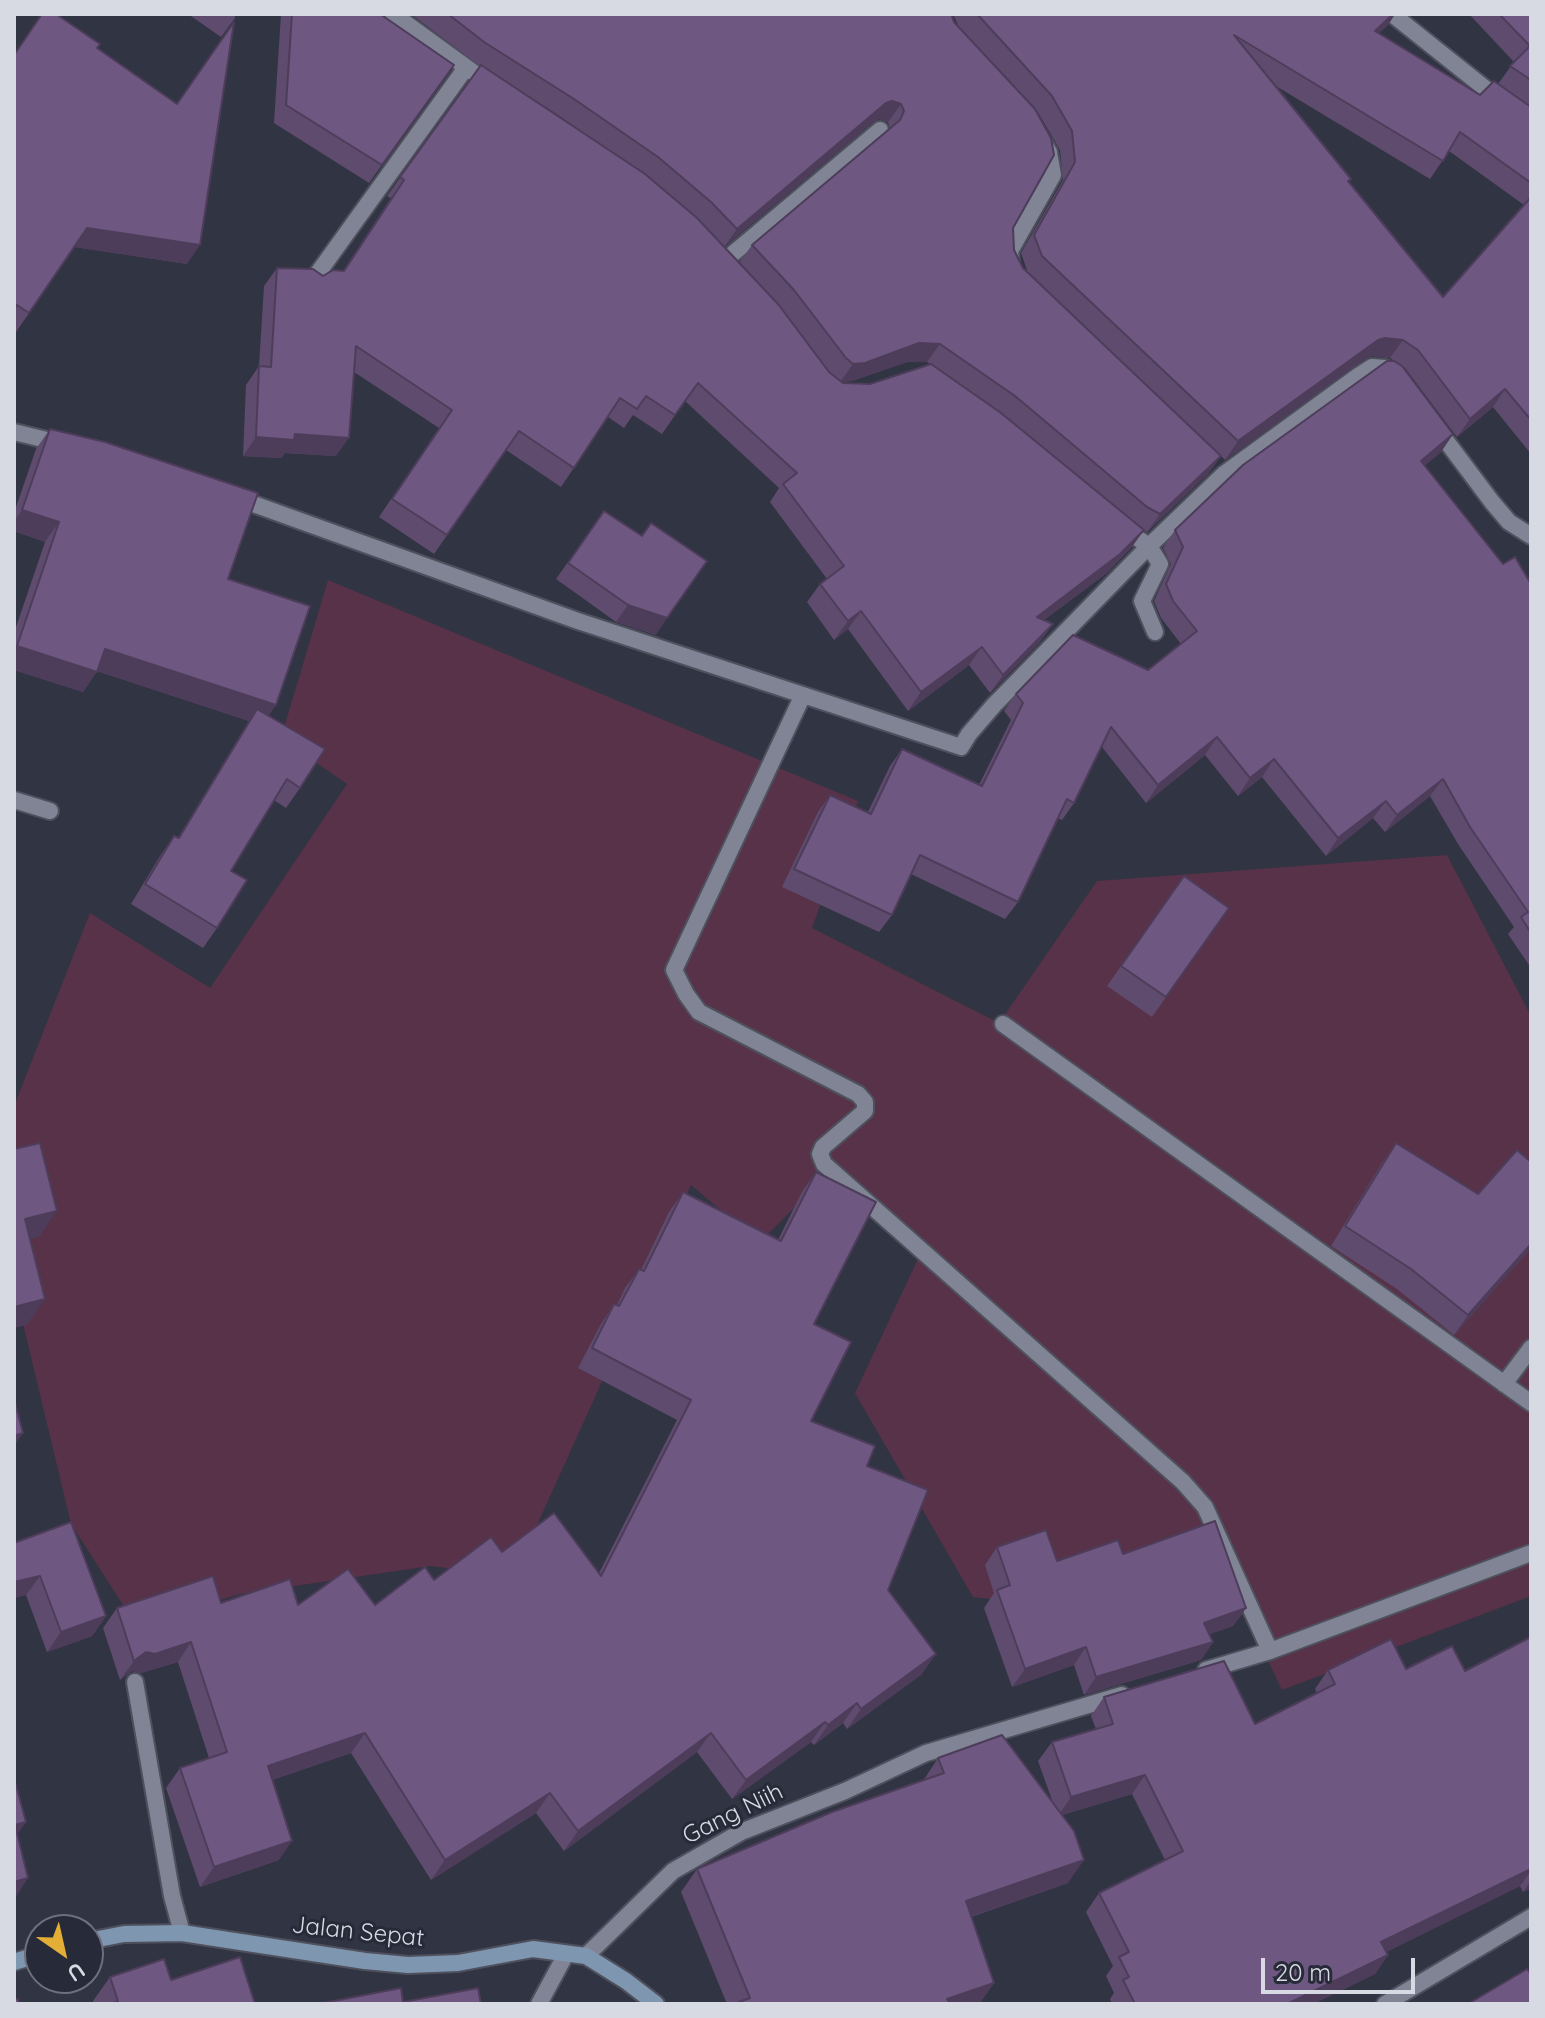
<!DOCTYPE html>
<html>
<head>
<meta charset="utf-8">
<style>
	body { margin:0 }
	#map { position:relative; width:1545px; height:2018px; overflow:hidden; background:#313443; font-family:Quicksand,sans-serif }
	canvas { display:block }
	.frame { position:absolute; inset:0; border:16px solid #d8dae3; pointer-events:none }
	.north { position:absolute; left:24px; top:1914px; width:80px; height:80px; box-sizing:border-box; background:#272a38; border:2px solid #6e707c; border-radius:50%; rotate:146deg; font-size:22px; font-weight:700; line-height:32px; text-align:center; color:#d8dae3 }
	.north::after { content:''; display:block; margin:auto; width:28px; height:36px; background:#e3ae35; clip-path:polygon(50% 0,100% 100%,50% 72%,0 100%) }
	.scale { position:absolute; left:1261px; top:1958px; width:154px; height:36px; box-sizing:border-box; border:4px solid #d8dae3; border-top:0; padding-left:10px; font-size:24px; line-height:28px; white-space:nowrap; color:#d8dae3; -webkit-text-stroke:6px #272a38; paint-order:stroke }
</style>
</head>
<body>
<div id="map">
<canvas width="1545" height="2018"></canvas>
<div class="frame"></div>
<div class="north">U</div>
<div class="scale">20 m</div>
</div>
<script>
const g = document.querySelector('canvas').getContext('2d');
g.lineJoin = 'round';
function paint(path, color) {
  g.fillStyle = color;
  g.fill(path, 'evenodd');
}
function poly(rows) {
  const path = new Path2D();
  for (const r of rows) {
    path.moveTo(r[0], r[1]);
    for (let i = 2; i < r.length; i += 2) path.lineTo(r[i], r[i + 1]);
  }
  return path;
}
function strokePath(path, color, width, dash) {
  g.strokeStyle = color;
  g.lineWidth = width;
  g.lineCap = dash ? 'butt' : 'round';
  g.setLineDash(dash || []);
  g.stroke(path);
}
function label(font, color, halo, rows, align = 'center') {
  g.font = font + ' Quicksand,sans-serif';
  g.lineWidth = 6;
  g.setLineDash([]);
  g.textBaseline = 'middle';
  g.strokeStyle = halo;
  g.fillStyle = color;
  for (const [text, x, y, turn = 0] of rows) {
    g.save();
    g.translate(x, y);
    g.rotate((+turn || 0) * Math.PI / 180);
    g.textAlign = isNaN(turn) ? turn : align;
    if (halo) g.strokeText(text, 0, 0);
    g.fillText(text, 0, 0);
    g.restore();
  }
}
const green = poly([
	[328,580,858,801,812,928,999,1023,1097,881,1447,855,1531,1016,1531,1596,1282,1690,1233,1587,1126,1615,973,1597,855,1393,925,1244,827,1175,759,1243,691,1185,514,1576,430,1566,240,1594,136,1625,71,1524,14,1286,14,1106,90,913,210,988,347,784,281,738]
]);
const lane = poly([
	[14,800,50,811],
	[135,1682,172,1896,182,1933],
	[539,2004,566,1954]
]);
const street = poly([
	[393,14,492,86],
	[1392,14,1501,101,1531,121],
	[723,262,880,130],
	[1011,262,1010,251,1053,175,1049,152,1043,142],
	[310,284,465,69],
	[1435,426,1492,502,1509,522,1531,536],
	[14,432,63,444],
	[234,497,578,621,961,747,969,734,994,705,1149,546,1160,564,1142,601,1155,632],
	[1121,527,1149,546,1224,474,1358,376,1372,367,1385,368,1397,375],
	[803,695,674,970,686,994,699,1012,858,1094,865,1102,865,1111,823,1147,820,1154,824,1164,1183,1482,1205,1507,1270,1651],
	[1003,1024,1531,1403],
	[1504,1384,1531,1348],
	[1206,1670,1270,1651,1531,1553],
	[586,1956,673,1871,741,1832,845,1791,926,1753,1122,1695],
	[1385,2004,1531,1917]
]);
const secondary = poly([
	[88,1941,124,1934,182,1933,365,1961,408,1965,458,1963,533,1949,586,1956,626,1981,656,2004],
	[14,1962,40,1954]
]);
const wall = poly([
	[188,14,235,14,235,18,221,37],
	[281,14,380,14,454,65,369,183,274,123],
	[411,14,951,14,1013,228,1014,250,1023,268,1028,273,1021,253,1063,180,1060,150,1039,114,959,27,953,14,1395,14,1388,25,1379,33,1480,95,1498,84,1514,62,1469,14,1531,14,1531,454,1493,407,1457,437,1405,368,1390,358,1372,356,1366,358,1225,460,1221,456,1208,474,1147,532,1144,530,1131,548,1107,573,1044,620,1053,624,1039,643,990,693,969,665,908,711,848,629,834,640,807,602,820,584,827,579,770,502,779,488,685,401,662,434,633,415,624,428,608,417,561,487,506,450,434,554,379,517,439,428,354,372,336,456,285,453,281,458,243,456,246,385,259,366,264,286,277,268,323,276,343,271,391,198,387,196,480,66],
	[513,86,561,117,611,152],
	[1276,86,1430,179,1449,151,1524,205,1443,297,1349,182,1351,179],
	[879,119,888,122,890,128,752,245,739,263,724,247,873,122],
	[907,362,927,362,930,364,870,384,843,383,842,382,852,381],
	[97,48,187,264,75,247,16,332,14,331,14,55],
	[50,429,228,579,268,715,300,788,286,808,274,800,231,871,217,928,203,948,131,904,160,856,174,836,178,838,249,721,97,671,83,692,14,670,14,633,45,542,14,531,14,513,36,449],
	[1453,434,1441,452,1424,466,1503,564,1531,584,1531,968,1508,934,1514,927,1458,844,1430,796,1385,832,1373,818,1326,856,1262,777,1238,796,1205,755,1146,803,1102,747,1074,803,1062,820,1058,818,1018,902,1005,919,911,874,892,915,879,932,782,887,818,812,830,795,868,812,890,766,902,749,979,785,1011,720,1004,711,1016,694,1148,670,1181,644,1161,618,1154,601,1171,564,1163,548,1175,530],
	[604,511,656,635,616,622,556,579],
	[1184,876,1229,908,1152,1017,1107,986],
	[1396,1143,1531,1248,1454,1335,1397,1289,1331,1246,1382,1163],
	[816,1172,814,1324,811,1421,867,1466,888,1590,922,1674,847,1729,843,1723,814,1745,811,1742,732,1799,697,1752,564,1851,536,1813,431,1880,351,1753,272,1780,279,1860,200,1887,166,1788,180,1768,209,1758,178,1662,141,1673,132,1671,120,1680,103,1628,117,1608,221,1603,298,1605,375,1605,502,1552,599,1573,677,1420,578,1368,601,1324,614,1304,617,1305,625,1288,639,1269,641,1270,669,1212,683,1192,778,1240,802,1192],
	[14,1543,106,1616,92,1636,47,1652,26,1595,14,1598],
	[997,1547,1057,1561,1123,1554,1246,1608,1233,1626,1209,1634,1213,1642,1201,1660,1084,1695,1074,1665,1012,1687,984,1608,994,1593,985,1565],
	[1531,1637,1531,1888,1523,1892,1520,1886,1386,1952,1388,1955,1375,1974,1313,2004,1112,2004,1110,1999,1114,1993,1106,1976,1113,1966,1086,1912,1099,1893,1165,1860,1132,1794,1062,1815,1068,1883,971,1917,994,1983,979,2004,727,2004,681,1892,697,1869,923,1781,938,1758,1053,1803,1038,1761,1052,1742,1096,1729,1091,1716,1104,1697,1255,1724,1317,1693,1315,1689,1328,1670,1406,1669,1465,1671],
	[110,1977,171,1980,255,2004,94,2004,93,2001]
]);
const shadedWall = poly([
	[1393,14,1395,14,1388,25,1362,49,1375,31],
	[892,101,901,104,888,122,879,119,873,122,724,247,737,229,886,103],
	[87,228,200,245,187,264,74,247],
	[1385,338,1403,340,1390,358,1372,356,1366,358,1225,460,1238,441,1378,340],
	[919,343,940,344,927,362,907,362,852,381,840,382,853,364],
	[1505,389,1493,407,1457,437,1470,419],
	[295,434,349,438,336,456,285,453,281,458,243,456,256,437],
	[1453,434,1441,452,1409,479,1421,461],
	[1221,456,1208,474,1147,532,1160,514],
	[22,510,59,522,45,542,14,531,14,521],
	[1144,530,1131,548,1107,573,1024,635,1037,617],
	[628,605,667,618,656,635,616,622],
	[861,611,848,629,834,640,848,621],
	[1053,624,1039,643,990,693,1003,675],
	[17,646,97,672,83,692,14,670,14,650],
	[982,647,969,665,908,711,921,692],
	[105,649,276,705,262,725,257,709,249,721,91,669],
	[1217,737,1205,755,1146,803,1158,785],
	[1274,759,1262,777,1238,796,1250,778],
	[1443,779,1430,796,1385,832,1397,815],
	[1386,801,1373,818,1326,856,1338,838],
	[57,1211,39,1237,14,1243,25,1219],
	[1531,1244,1531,1248,1454,1335,1468,1315],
	[45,1299,27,1325,14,1328,14,1307],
	[23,1433,14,1446,14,1436],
	[40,1576,26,1595,14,1598,14,1582],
	[1246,1608,1233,1626,1191,1641,1204,1623],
	[106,1616,92,1636,47,1652,61,1632],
	[191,1642,178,1662,141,1673,132,1671,120,1680,134,1661,146,1652],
	[1213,1642,1201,1660,1084,1695,1096,1677],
	[1086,1647,1074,1665,1012,1687,1025,1669],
	[936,1654,922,1674,847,1729,861,1709],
	[857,1703,843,1723,814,1745,828,1725],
	[825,1722,811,1742,732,1799,746,1780],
	[365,1733,351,1753,254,1786,268,1766],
	[711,1733,697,1752,564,1851,578,1831],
	[1145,1775,1132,1794,1058,1816,1071,1797],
	[550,1793,536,1813,431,1880,445,1860],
	[26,1822,14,1839,15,1825],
	[292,1841,279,1860,200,1887,214,1867],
	[1084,1860,1068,1883,949,1924,966,1901],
	[1531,1869,1531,1871,1520,1886,1368,1961,1381,1942],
	[28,1878,15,1898,14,1898,14,1882],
	[1531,1880,1531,1888,1523,1892],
	[1388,1955,1375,1974,1313,2004,1287,2004],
	[994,1983,979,2004,943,2004,947,1999]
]);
const building = poly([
	[42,14,56,14,100,44,97,48,177,104,234,22,200,245,87,228,29,313,17,305,14,309,14,55,42,14],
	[292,14,380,14,454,65,382,165,286,105,292,14],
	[448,14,951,14,954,22,1035,109,1051,138,1054,155,1013,228,1014,250,1023,268,1221,456,1160,514,1147,507,1015,396,940,344,919,343,865,363,853,364,846,358,794,290,752,245,900,120,904,111,901,104,892,101,886,103,737,229,711,202,658,157,574,99,484,42,448,14],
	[977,14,1393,14,1375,31,1480,95,1494,81,1531,107,1531,183,1460,132,1443,161,1234,35,1351,179,1348,181,1443,297,1531,197,1531,420,1505,389,1470,419,1418,350,1403,340,1385,338,1378,340,1238,441,1042,256,1034,235,1075,162,1072,131,1052,96,977,14],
	[1499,14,1531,14,1531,80,1510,66,1530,46,1499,14],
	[481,65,645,174,697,218,778,304,829,372,843,383,870,384,931,364,1001,413,1144,530,1120,554,1037,617,1053,624,1003,675,982,647,921,692,861,611,848,621,820,584,844,566,783,484,797,473,698,383,675,415,646,396,637,409,620,398,574,468,519,431,447,535,392,499,452,410,356,346,349,438,295,434,294,440,256,437,259,366,271,367,277,268,313,269,323,276,333,270,344,271,404,180,400,177,481,65],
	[1387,361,1394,361,1402,366,1453,434,1421,461,1503,564,1515,557,1531,584,1531,933,1521,917,1528,912,1470,827,1443,779,1397,815,1386,801,1338,838,1274,759,1250,778,1217,737,1158,785,1111,727,1074,803,1067,799,1018,902,920,855,892,915,794,869,830,795,871,814,902,749,982,786,1023,703,1016,694,1073,635,1148,670,1197,631,1173,601,1166,584,1183,547,1175,530,1243,465,1387,361],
	[50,429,105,442,258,493,228,579,310,606,276,705,105,649,97,672,17,646,59,522,22,510,50,429],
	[604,511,642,536,651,523,707,561,667,618,628,605,568,563,604,511],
	[257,709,325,749,300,788,287,779,231,871,247,880,217,928,145,884,174,836,179,838,257,709],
	[1184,876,1229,908,1166,997,1121,966,1184,876],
	[40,1143,57,1211,25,1219,45,1299,14,1307,14,1149,40,1143],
	[1396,1143,1478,1194,1517,1150,1531,1162,1531,1244,1468,1315,1411,1269,1345,1226,1396,1143],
	[816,1172,876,1202,814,1324,851,1342,811,1421,875,1446,867,1466,928,1490,888,1590,936,1654,861,1709,857,1703,828,1725,825,1722,746,1780,711,1733,578,1831,550,1793,445,1860,365,1733,268,1766,292,1841,214,1867,180,1768,227,1752,191,1642,155,1654,146,1652,134,1661,117,1608,213,1576,221,1603,290,1579,298,1605,348,1569,375,1605,425,1567,434,1580,491,1537,502,1552,554,1513,601,1576,691,1400,592,1348,614,1304,619,1306,639,1269,644,1271,683,1192,781,1241,816,1172],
	[14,1399,23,1433,14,1436,14,1399],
	[1215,1521,1246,1608,1204,1623,1213,1642,1096,1677,1086,1647,1025,1669,997,1590,1010,1585,997,1547,1046,1530,1057,1561,1118,1540,1123,1554,1215,1521],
	[71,1522,106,1616,61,1632,40,1576,14,1582,14,1543,71,1522],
	[1531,1637,1531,1869,1381,1942,1388,1955,1287,2004,1135,2004,1123,1980,1129,1977,1119,1957,1129,1952,1099,1893,1183,1851,1145,1775,1071,1797,1052,1742,1113,1724,1104,1697,1224,1661,1255,1724,1335,1684,1328,1670,1391,1639,1406,1669,1452,1646,1465,1671,1531,1637],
	[1002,1735,1074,1831,1084,1860,966,1901,994,1983,947,1999,950,2004,740,2004,739,2002,750,1998,697,1869,832,1812,944,1773,938,1758,1002,1735],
	[14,1778,26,1822,15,1825,28,1878,14,1882,14,1778],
	[240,1957,255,2004,111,2004,118,2001,110,1977,164,1959,171,1980,240,1957],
	[1527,1969,1530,1973,1531,1973,1531,2004,1468,2004,1527,1969],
	[401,1988,403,2002,478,1988,481,2004,318,2004,401,1988],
	[14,1999,18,1999,19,2004,14,2004,14,1999]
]);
const streetNames = [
	["Gang Niih",733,1814,-26],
	["Jalan Sepat",358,1932,6]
];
paint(green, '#573249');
strokePath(lane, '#4e515d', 20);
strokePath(street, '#4e515d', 20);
strokePath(secondary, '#4e515d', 20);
strokePath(lane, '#808495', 16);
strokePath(street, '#808495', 16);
strokePath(secondary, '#7f96b1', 16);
paint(wall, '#5f4b6e');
paint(shadedWall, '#4d3d5a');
paint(building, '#6e5780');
strokePath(building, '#4d3d5a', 2);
label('24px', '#d8dae3', '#272a38', streetNames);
</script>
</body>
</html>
